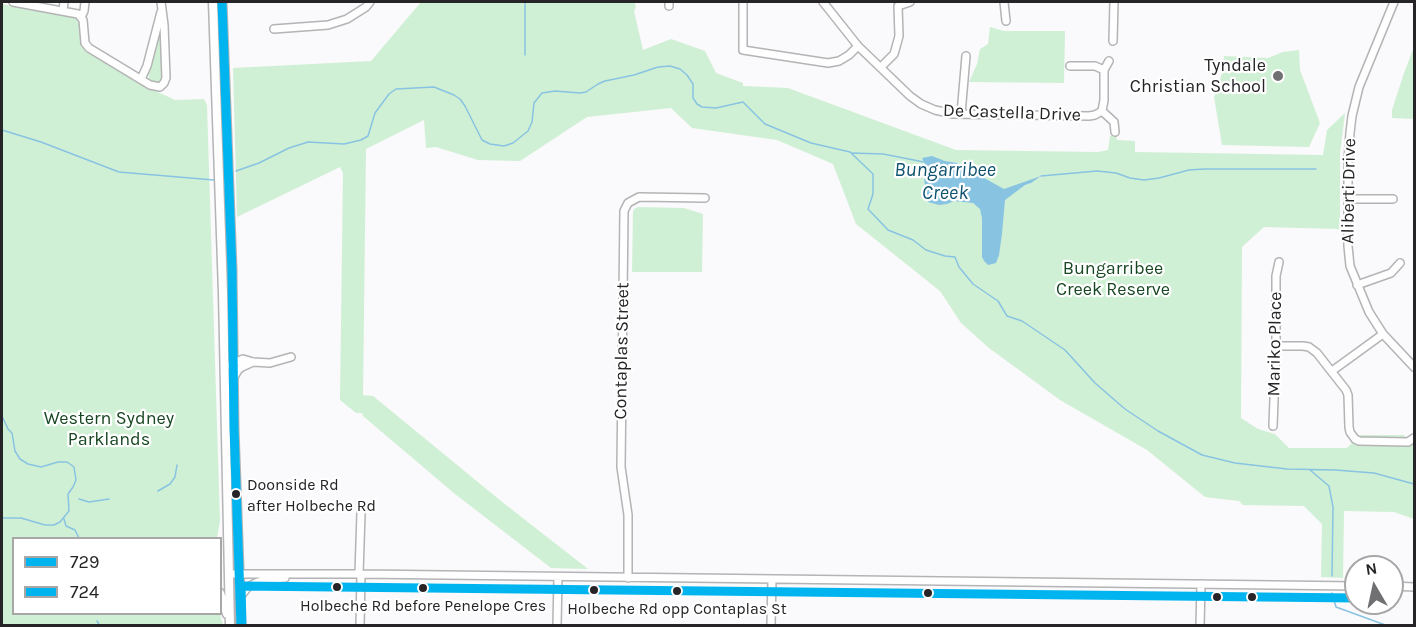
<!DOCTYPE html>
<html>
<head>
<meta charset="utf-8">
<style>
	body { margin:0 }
	#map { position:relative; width:1416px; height:627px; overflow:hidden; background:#faf9fb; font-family:Karla,sans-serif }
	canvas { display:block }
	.frame { position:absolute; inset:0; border:3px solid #262426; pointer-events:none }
	.legend { position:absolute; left:12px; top:537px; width:210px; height:78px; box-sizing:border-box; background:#fff; border:2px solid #a8a7a8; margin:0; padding:8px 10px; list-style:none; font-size:18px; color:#262426 }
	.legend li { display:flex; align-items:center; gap:12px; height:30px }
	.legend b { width:30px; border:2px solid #a8a7a8 }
	.north { position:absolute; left:1344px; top:555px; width:60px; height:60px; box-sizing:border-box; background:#fff; border:2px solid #a8a7a8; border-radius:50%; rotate:351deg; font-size:16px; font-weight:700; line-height:24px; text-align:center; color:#262426 }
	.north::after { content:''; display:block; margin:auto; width:21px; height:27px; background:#706f71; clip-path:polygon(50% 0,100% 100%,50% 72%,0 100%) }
</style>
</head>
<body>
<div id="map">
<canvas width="1416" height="627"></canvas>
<div class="frame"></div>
<ul class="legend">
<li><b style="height:8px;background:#00b5ef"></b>729</li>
<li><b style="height:8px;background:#00b5ef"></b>724</li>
</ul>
<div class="north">N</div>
</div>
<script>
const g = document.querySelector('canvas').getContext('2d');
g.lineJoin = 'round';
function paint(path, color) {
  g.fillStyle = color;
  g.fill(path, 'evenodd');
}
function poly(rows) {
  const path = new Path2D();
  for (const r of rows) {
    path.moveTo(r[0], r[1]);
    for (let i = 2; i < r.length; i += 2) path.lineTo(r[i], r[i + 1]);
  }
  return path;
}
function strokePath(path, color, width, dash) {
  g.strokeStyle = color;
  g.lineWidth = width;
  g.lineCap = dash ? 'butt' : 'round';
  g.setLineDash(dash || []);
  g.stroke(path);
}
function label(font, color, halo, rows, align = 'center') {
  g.font = font + ' Karla,sans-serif';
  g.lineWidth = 4.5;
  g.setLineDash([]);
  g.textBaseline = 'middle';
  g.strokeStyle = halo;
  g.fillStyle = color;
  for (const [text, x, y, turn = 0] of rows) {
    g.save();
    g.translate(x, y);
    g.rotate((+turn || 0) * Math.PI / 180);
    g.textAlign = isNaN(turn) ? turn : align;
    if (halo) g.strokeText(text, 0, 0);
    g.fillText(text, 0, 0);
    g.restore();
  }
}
const green = poly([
	[421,2,633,2,636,5,635,10,634,11,643,50,671,39,705,51,716,73,743,83,743,86,788,88,956,150,1098,152,1108,150,1110,136,1116,135,1117,140,1135,141,1135,152,1323,155,1327,130,1345,113,1340,154,1340,229,1264,227,1242,247,1241,418,1258,429,1275,434,1289,448,1347,448,1360,435,1404,435,1414,447,1414,519,1394,512,1344,511,1343,578,1321,577,1322,524,1304,506,1243,505,1239,501,1205,497,1147,450,1060,400,989,348,961,323,940,291,856,224,833,164,777,140,692,128,671,108,587,117,520,161,478,160,436,147,426,148,424,120,366,149,363,395,373,396,501,501,588,569,551,568,455,494,363,416,362,413,356,413,340,400,343,173,340,167,237,217,233,68,371,61],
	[2,4,75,18,79,24,81,46,86,52,151,89,171,98,175,100,204,99,207,105,220,521,217,538,14,538,14,614,220,614,223,625,2,625],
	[161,25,163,78,160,82,155,83,149,79,148,72,159,26],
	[990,27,1004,31,1065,31,1064,83,969,82,977,64,980,49,988,44],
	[1414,47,1414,119,1392,118,1392,110,1404,73],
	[1299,50,1300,70,1320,123,1309,147,1222,145,1214,97,1221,77,1224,56,1268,58,1283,52],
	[638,207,684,208,703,214,702,272,632,272,633,212,634,209]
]);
const water = poly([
	[932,156,945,161,957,163,1004,189,1041,176,1031,183,1025,185,1005,200,1002,234,999,255,996,263,988,265,984,261,982,257,982,218,980,209,973,203,963,202,954,201,947,204,939,205,928,202,925,193,924,167,925,164,922,158]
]);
const stream = poly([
	[525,2,525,55],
	[2,130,41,142,119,172,214,180],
	[852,153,883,154,924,162],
	[236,171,259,163,289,148,308,142,344,144,361,140,368,136,375,113,389,94,396,89,434,87,454,95,460,99,465,106,482,140,490,144,504,146,513,143,528,131,532,122,534,103,542,93,555,91,580,93,586,92,598,84,605,81,634,75,658,67,670,66,680,69,687,75,693,84,693,98,697,104,702,107,716,108,743,102,765,124,811,143,850,152,873,174,873,194,868,209,888,230,913,240,926,250,945,256,955,257,959,267,973,284,998,301,1007,316,1022,321,1065,350,1095,383,1125,409,1158,431,1202,455,1235,463,1287,469,1335,470,1374,473,1414,484],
	[1041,176,1097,171,1116,173,1130,178,1144,180,1159,178,1189,170,1204,169,1316,169],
	[2,416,8,429,12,433,15,451,20,459,28,464,41,467,58,462,67,462,74,467,76,480,73,487,68,494,69,511,60,522,54,525,45,525,21,518,2,518],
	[1310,470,1329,486,1333,507,1332,576],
	[158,491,170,484,175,477,177,465],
	[79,499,89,502,109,499],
	[64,519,66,526,75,530,79,538],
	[1332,593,1336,607,1388,626],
	[97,621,100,626]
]);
const minor = poly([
	[13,2,78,14,83,20,85,43,89,48,150,85,160,87,164,83,166,78,164,25,161,2],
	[669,2,669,6],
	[743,2,743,50,828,63,839,61,849,55,858,46],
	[823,2,858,46,910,96,921,104,935,110,953,114,1089,116,1095,115,1102,111],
	[1004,2,1006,21],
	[1394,2,1359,87,1352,116,1350,133,1348,161,1348,246,1350,266,1369,312,1383,334,1414,367],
	[63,11,64,2],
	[81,17,84,11,85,2],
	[274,29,328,25,347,19,366,7,370,2],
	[1113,41,1114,2],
	[1070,66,1095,66,1104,70],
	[881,67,894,54,896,47,899,36,898,6,910,2],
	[141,79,147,66,161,12],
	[1102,111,1104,100,1104,70,1109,61],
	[1102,111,1114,122,1115,132],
	[961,114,966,56],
	[1348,199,1393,199],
	[1357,285,1391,273,1400,263],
	[1276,346,1303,346,1309,347,1317,353,1346,390,1348,395,1349,427,1350,432,1355,439,1359,441,1408,442,1414,438],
	[230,365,243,359,253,362,270,363,291,357],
	[1332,371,1383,334],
	[233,379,238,370,242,367,253,362],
	[1273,426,1276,346,1276,276,1279,262],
	[229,574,361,574,1356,586],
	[359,574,361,513],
	[628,578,628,515,621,467,624,211,628,203,639,197,705,198],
	[1392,586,1414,587],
	[240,597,248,587,258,582,264,580,285,578],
	[360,626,361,574],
	[557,626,558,577],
	[771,626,772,579],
	[1200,626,1201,584]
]);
const major = poly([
	[213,2,223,293,230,626],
	[222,2,232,270,234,428,241,626],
	[220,593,227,614]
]);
const bus1 = poly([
	[222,2,232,270,234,428,241,626]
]);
const bus2 = poly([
	[242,626,241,586,1356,598]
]);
const markers = [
	[1278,76,6,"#706f71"],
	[236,494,5,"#262426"],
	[337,587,5,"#262426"],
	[423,588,5,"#262426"],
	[594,590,5,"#262426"],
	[677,591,5,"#262426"],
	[928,593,5,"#262426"],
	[1217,597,5,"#262426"],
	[1252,597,5,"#262426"]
];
const busNames = [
	["Doonside Rd",247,485,"left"],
	["after Holbeche Rd",247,506,"left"],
	["Holbeche Rd before Penelope Cres",423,606],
	["Holbeche Rd opp Contaplas St",677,609]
];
const poiNames = [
	["Tyndale",1266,66],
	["Christian School",1266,87]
];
const streetNames = [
	["De Castella Drive",1012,113,2],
	["Aliberti Drive",1349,191,-89],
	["Mariko Place",1275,344,-89],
	["Contaplas Street",622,351,-89]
];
const parkNames = [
	["Bungarribee",1113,269],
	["Creek Reserve",1113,290],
	["Western Sydney",109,419],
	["Parklands",109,440]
];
const waterNames = [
	["Bungarribee",945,170],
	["Creek",945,193]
];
paint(green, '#d0f0d5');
paint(water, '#89c3e2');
strokePath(stream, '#89c3e2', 1.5);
strokePath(minor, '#b4b3b5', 10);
strokePath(major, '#b4b3b5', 11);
strokePath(minor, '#fefefe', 7);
strokePath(major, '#fefefe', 8);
strokePath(bus1, '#00b5ef', 9);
strokePath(bus2, '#00b5ef', 9);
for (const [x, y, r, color] of markers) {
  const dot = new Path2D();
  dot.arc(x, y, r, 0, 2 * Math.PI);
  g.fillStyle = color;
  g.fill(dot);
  strokePath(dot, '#fff', 2);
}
label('16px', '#262426', '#fff', busNames);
label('18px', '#262426', '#fff', poiNames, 'right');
label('18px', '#262426', '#fff', streetNames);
label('18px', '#174622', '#fff', parkNames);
label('italic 20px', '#0e526f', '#fff', waterNames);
</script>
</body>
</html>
